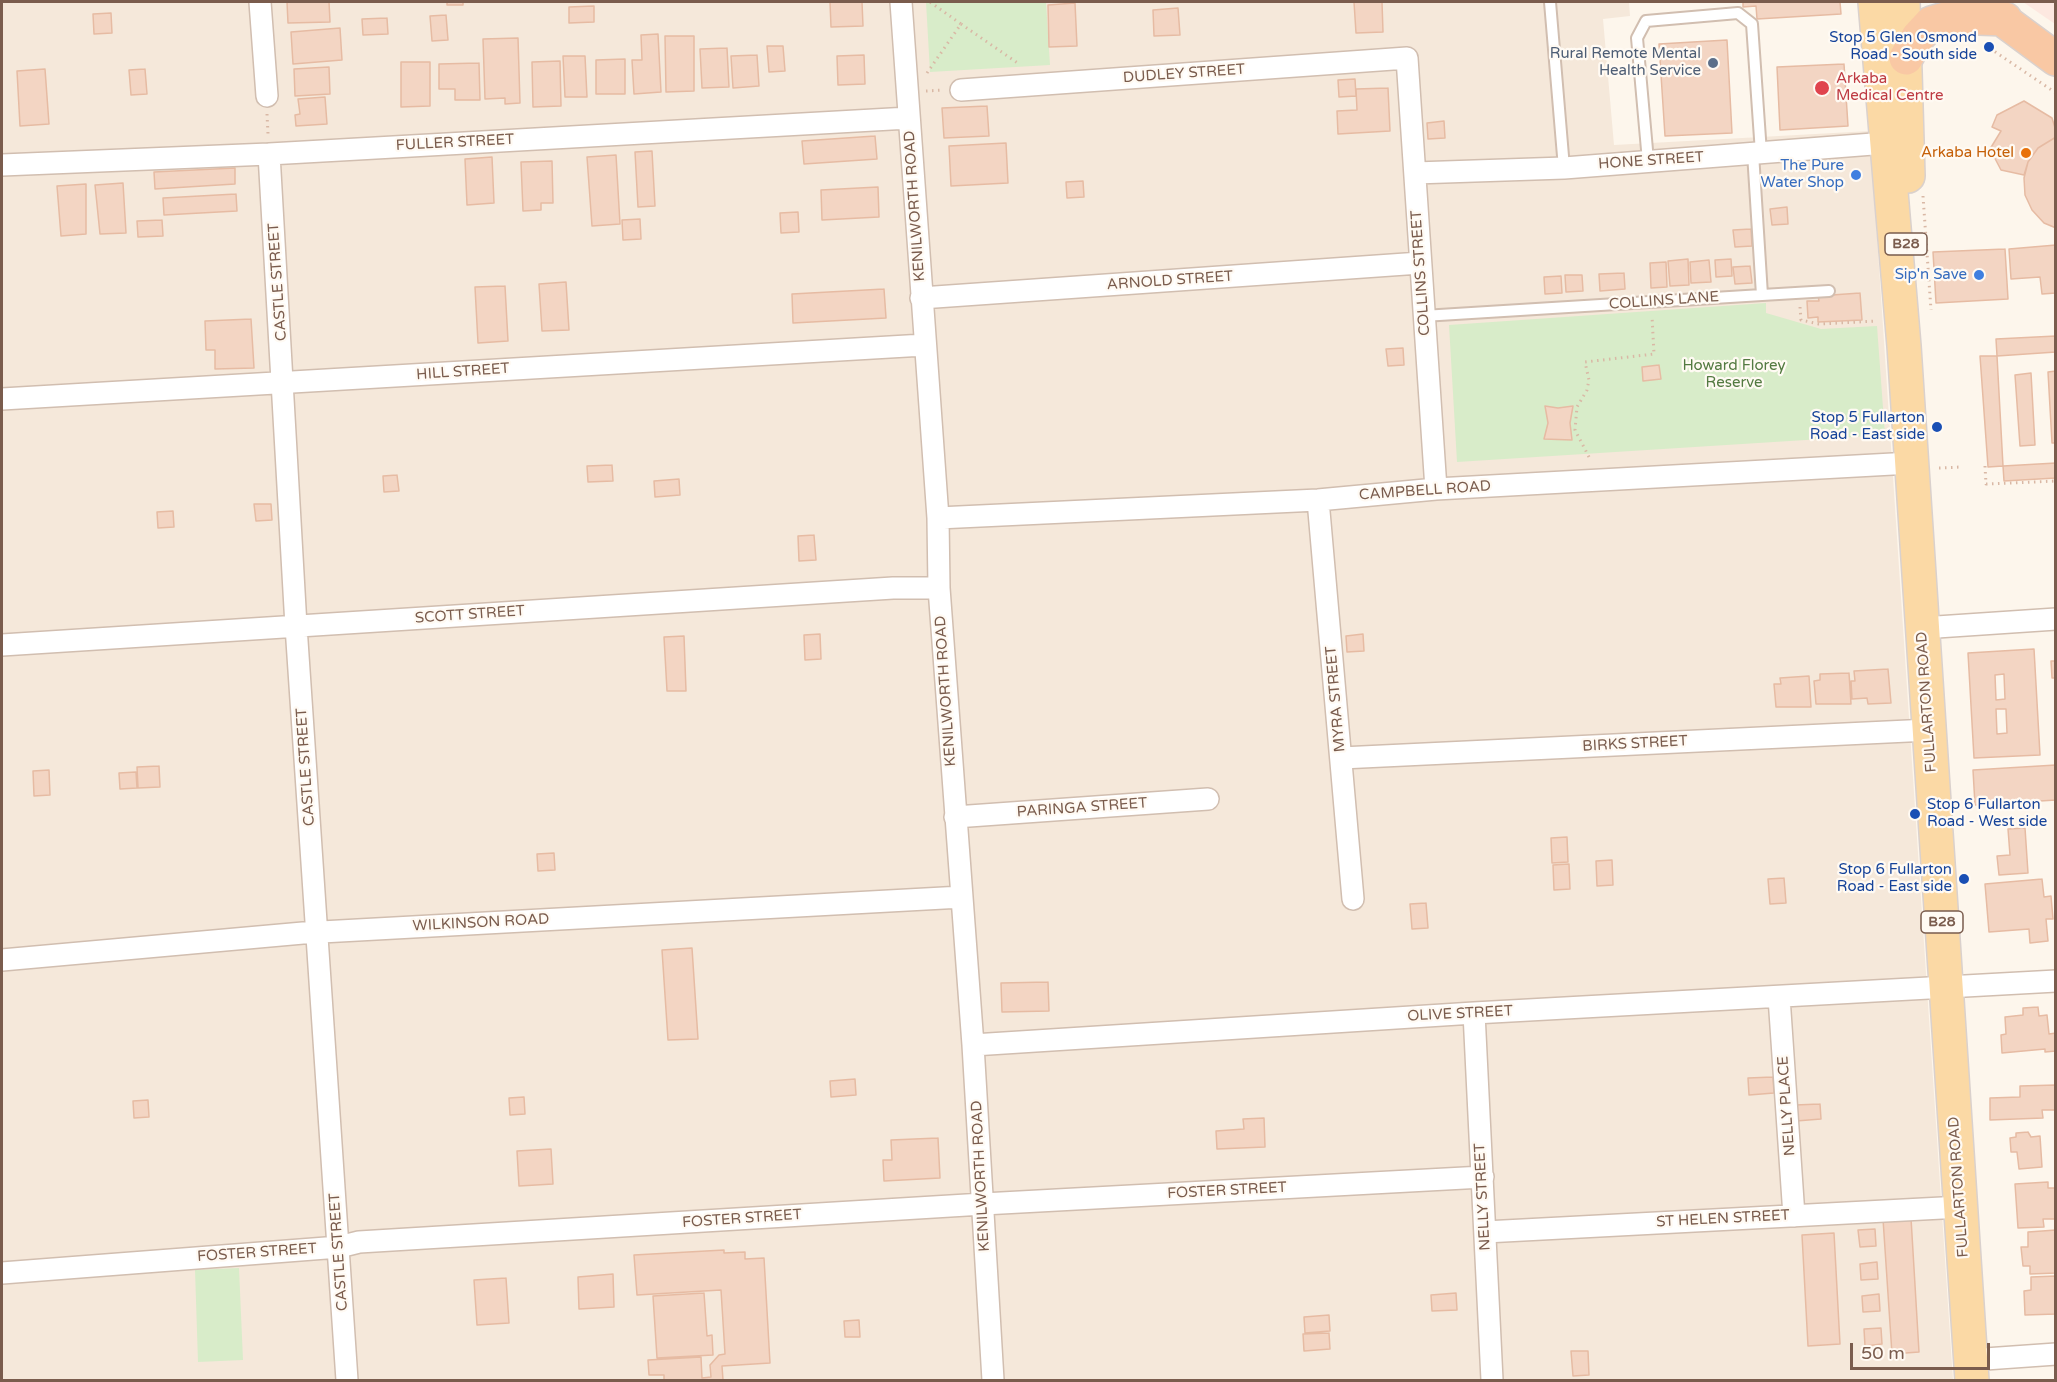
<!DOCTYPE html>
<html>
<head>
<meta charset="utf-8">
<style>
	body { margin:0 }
	#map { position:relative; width:2057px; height:1382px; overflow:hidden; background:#fdf6ec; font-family:"Varela Round",sans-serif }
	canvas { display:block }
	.frame { position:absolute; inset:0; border:3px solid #7a5c4d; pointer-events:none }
	.scale { position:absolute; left:1850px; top:1343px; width:140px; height:27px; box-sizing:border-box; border:3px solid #7a5c4d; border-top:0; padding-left:8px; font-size:18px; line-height:21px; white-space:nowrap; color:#7a5c4d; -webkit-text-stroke:4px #fffaf3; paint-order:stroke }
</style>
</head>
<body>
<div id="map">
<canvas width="2057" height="1382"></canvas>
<div class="frame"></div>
<div class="scale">50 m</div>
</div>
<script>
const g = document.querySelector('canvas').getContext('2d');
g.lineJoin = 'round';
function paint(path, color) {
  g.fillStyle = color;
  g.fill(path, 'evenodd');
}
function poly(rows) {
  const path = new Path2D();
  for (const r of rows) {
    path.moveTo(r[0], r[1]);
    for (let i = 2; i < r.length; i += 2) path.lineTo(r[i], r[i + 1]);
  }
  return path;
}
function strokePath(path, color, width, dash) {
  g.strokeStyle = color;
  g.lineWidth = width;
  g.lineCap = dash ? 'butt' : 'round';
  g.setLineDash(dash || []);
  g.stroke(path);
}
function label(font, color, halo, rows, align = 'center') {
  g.font = font + ' "Varela Round",sans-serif';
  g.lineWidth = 4.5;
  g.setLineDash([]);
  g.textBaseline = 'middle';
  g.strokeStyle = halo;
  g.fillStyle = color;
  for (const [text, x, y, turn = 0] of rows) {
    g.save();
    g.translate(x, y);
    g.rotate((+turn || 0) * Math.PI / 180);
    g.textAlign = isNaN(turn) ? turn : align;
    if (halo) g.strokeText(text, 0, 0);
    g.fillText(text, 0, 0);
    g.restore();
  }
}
const residential = poly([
	[2,2,1629,2,1630,16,1603,19,1614,145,1870,131,1953,1380,2,1380]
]);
const commercial = poly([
	[2023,2,2055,2,2055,24]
]);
const green = poly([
	[926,2,1046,2,1050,65,930,72],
	[1766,303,1766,313,1821,329,1877,326,1885,435,1457,462,1449,325],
	[239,1268,243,1360,198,1362,195,1270]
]);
const building = poly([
	[287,2,329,2,330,22,288,23,287,2],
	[447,2,463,2,463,5,447,5,447,2],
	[830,2,862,2,863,26,831,27,830,2],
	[1354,2,1382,2,1383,32,1356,33,1354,2],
	[1743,2,1840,2,1841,14,1757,19,1756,6,1743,7,1743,2],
	[1075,3,1077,46,1049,47,1048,5,1075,3],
	[594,6,594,22,569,23,569,7,594,6],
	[1178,8,1180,35,1154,36,1153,10,1178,8],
	[111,13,112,33,94,34,93,14,111,13],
	[446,15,448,40,432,41,430,16,446,15],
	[387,18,388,34,363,35,362,19,387,18],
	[340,28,342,60,293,64,291,32,340,28],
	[658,34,661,92,634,94,632,60,642,60,641,35,658,34],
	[665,36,694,36,694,91,666,92,665,36],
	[518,38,520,103,505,104,505,98,485,99,483,39,518,38],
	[1727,40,1732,133,1665,136,1659,44,1727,40],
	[767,46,783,46,785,71,769,72,767,46],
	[727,48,729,87,702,88,700,49,727,48],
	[757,55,759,86,733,88,731,56,757,55],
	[864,55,865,84,838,85,837,56,864,55],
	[563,56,585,56,587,97,565,97,563,56],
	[625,59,625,94,596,94,596,60,625,59],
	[560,61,561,106,533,107,532,62,560,61],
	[401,62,430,62,430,106,401,107,401,62],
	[479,63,480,100,455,100,455,89,439,89,439,64,479,63],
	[1844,64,1848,126,1780,130,1777,67,1844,64],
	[329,67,330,94,295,96,294,69,329,67],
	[45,69,49,124,20,126,17,71,45,69],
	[145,69,147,94,131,95,129,70,145,69],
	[1355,79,1356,96,1339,97,1338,80,1355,79],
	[1388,88,1390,131,1338,134,1337,111,1357,110,1356,89,1388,88],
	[325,97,327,124,296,126,295,115,300,114,298,99,325,97],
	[2024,101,2052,118,2056,131,2056,137,2038,148,2028,162,2024,175,2001,170,1990,149,2001,131,1992,127,1997,115,2024,101],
	[987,106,989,136,944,138,942,108,987,106],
	[1444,121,1445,138,1428,139,1427,123,1444,121],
	[875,136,877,159,804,164,802,141,875,136],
	[2056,137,2056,228,2044,223,2032,210,2025,195,2024,178,2028,162,2038,148,2056,137],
	[1006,143,1008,183,951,186,949,146,1006,143],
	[652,151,655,206,638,207,635,152,652,151],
	[616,155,620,224,592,226,587,157,616,155],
	[492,157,494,203,467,205,465,159,492,157],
	[552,161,553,203,541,203,541,210,523,211,521,162,552,161],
	[235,168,235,184,155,189,154,172,235,168],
	[1083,181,1084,197,1067,198,1066,182,1083,181],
	[123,183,126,233,100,234,95,185,123,183],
	[86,184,86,234,61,236,57,186,86,184],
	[878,187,879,217,822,220,821,190,878,187],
	[236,194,237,211,164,215,163,198,236,194],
	[1787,207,1788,224,1772,225,1770,209,1787,207],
	[798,212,799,232,781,233,780,213,798,212],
	[640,219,641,239,623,240,622,220,640,219],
	[162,220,163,236,138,237,137,221,162,220],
	[1751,229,1752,246,1735,247,1733,230,1751,229],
	[2056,245,2056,293,2042,294,2040,277,2011,279,2009,249,2056,245],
	[2005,249,2008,299,1936,303,1933,252,2005,249],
	[1688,259,1689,285,1670,286,1668,261,1688,259],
	[1731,259,1732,276,1716,277,1715,260,1731,259],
	[1709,260,1711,282,1691,283,1690,262,1709,260],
	[1666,262,1667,287,1651,288,1650,263,1666,262],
	[1750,266,1752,283,1735,284,1733,267,1750,266],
	[1624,273,1625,289,1600,291,1599,274,1624,273],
	[1565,275,1582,275,1583,291,1566,292,1565,275],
	[1561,276,1562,293,1545,294,1544,277,1561,276],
	[566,282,569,330,542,331,539,284,566,282],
	[505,286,508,341,478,343,475,287,505,286],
	[884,289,886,318,793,323,792,294,884,289],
	[1860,293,1862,320,1818,322,1818,317,1808,318,1807,301,1819,301,1818,296,1860,293],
	[251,319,254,368,215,369,215,350,206,350,205,321,251,319],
	[2056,336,2056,352,1997,356,1996,339,2056,336],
	[1403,348,1404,365,1388,366,1386,349,1403,348],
	[1980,356,1997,356,2003,466,1988,467,1980,356],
	[1659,365,1661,379,1643,381,1642,367,1659,365],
	[2056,371,2056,443,2052,443,2048,372,2056,371],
	[2031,373,2035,445,2020,446,2015,375,2031,373],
	[1545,406,1558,408,1573,406,1570,423,1572,440,1544,439,1548,423,1545,406],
	[2056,463,2056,478,2004,481,2003,466,2056,463],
	[612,465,613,481,588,482,587,466,612,465],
	[397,475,399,491,384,492,383,476,397,475],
	[679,479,680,495,655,497,654,481,679,479],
	[254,504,271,504,272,520,256,521,254,504],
	[173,511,174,527,158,528,157,512,173,511],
	[814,535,816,560,799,561,798,536,814,535],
	[820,634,821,659,805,660,804,635,820,634],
	[1363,634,1364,651,1347,652,1346,636,1363,634],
	[684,636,686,691,667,691,664,637,684,636],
	[2034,649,2040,755,1974,758,1968,653,2034,649],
	[2004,674,2005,699,1996,700,1995,675,2004,674],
	[1996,709,2006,709,2007,733,1997,734,1996,709],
	[2051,661,2056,661,2056,678,2052,678,2051,661],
	[1888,669,1891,703,1868,704,1867,698,1852,699,1851,681,1855,681,1854,671,1888,669],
	[1849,673,1851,704,1816,704,1814,681,1820,680,1820,674,1849,673],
	[1809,676,1811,707,1776,707,1774,684,1781,684,1780,678,1809,676],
	[2056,765,2056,800,1975,805,1973,770,2056,765],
	[159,766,160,787,138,788,137,767,159,766],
	[49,770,50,795,34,796,33,771,49,770],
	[136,772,137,788,120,789,119,773,136,772],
	[2025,828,2028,873,1999,875,1997,856,2010,855,2008,829,2025,828],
	[1567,837,1568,862,1552,863,1551,838,1567,837],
	[554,853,555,870,538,871,537,854,554,853],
	[1612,860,1613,885,1597,886,1596,861,1612,860],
	[1569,864,1570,889,1554,890,1553,865,1569,864],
	[1784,878,1786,903,1770,904,1768,879,1784,878],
	[2042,879,2044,897,2051,896,2053,919,2046,919,2048,941,2030,943,2029,929,1989,932,1985,884,2042,879],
	[1426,903,1428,928,1412,929,1410,904,1426,903],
	[692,948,698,1039,668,1040,662,950,692,948],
	[1048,982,1049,1011,1002,1012,1001,983,1048,982],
	[2038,1007,2039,1016,2047,1015,2049,1034,2056,1033,2056,1051,2045,1052,2045,1049,2002,1053,2001,1035,2006,1034,2005,1017,2023,1015,2023,1008,2038,1007],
	[1773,1077,1774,1093,1749,1095,1748,1078,1773,1077],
	[855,1079,856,1095,831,1097,830,1081,855,1079],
	[2056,1085,2056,1110,2042,1110,2043,1118,1990,1120,1990,1098,2020,1097,2020,1086,2056,1085],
	[524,1097,525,1114,510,1115,509,1098,524,1097],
	[148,1100,149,1117,134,1118,133,1101,148,1100],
	[1820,1104,1821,1119,1796,1121,1795,1105,1820,1104],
	[1264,1118,1265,1147,1217,1149,1216,1131,1244,1129,1243,1119,1264,1118],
	[2028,1132,2031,1137,2040,1136,2042,1167,2019,1169,2017,1152,2011,1152,2010,1138,2016,1137,2016,1133,2028,1132],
	[938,1138,940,1178,884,1181,883,1160,892,1160,891,1140,938,1138],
	[551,1149,553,1184,519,1186,517,1151,551,1149],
	[2048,1182,2048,1188,2056,1188,2056,1219,2043,1219,2044,1227,2018,1228,2015,1184,2048,1182],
	[1911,1218,1919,1352,1892,1354,1883,1219,1911,1218],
	[1875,1229,1876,1246,1860,1247,1858,1230,1875,1229],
	[2056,1230,2056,1273,2030,1274,2030,1266,2023,1266,2021,1247,2028,1247,2028,1232,2056,1230],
	[1834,1233,1840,1344,1808,1346,1802,1235,1834,1233],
	[724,1250,724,1253,745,1252,745,1259,764,1258,770,1363,722,1366,723,1380,664,1380,664,1375,649,1375,648,1360,701,1357,702,1378,711,1377,710,1365,719,1355,725,1354,721,1290,637,1295,634,1255,724,1250],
	[1877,1262,1878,1279,1861,1280,1860,1264,1877,1262],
	[613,1274,614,1307,579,1309,578,1277,613,1274],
	[2056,1276,2056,1314,2025,1315,2024,1291,2031,1290,2031,1277,2056,1276],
	[506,1278,509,1323,477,1325,474,1280,506,1278],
	[704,1293,707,1336,712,1335,713,1355,657,1358,653,1296,704,1293],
	[1456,1293,1457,1310,1432,1311,1431,1295,1456,1293],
	[1879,1294,1880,1311,1863,1312,1862,1296,1879,1294],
	[1329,1315,1330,1331,1305,1333,1304,1317,1329,1315],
	[859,1320,860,1337,845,1337,844,1321,859,1320],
	[1881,1328,1882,1344,1865,1346,1864,1329,1881,1328],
	[1329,1333,1330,1349,1304,1351,1303,1334,1329,1333],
	[1571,1351,1588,1351,1589,1375,1573,1376,1571,1351]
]);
const path = poly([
	[961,24,1019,64],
	[1985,45,2056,93],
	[927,73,961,24,930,2],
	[926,91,944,90],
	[267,114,268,134],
	[1923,196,1931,310],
	[1800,307,1801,320,1819,324,1877,321],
	[1589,457,1575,430,1577,407,1587,390,1589,380,1585,362,1654,354,1652,316],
	[1985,466,1986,484,2056,481],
	[1939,468,1961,467]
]);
const service = poly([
	[1550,2,1564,168],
	[1648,161,1637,38,1646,21,1738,13,1752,24,1761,153],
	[1762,295,1829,291],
	[1423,316,1762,295,1753,153]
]);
const minor = poly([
	[260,2,267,96],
	[901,2,938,518,939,588,973,1045,993,1380],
	[961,90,1407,58,1436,489],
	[269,154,296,626,347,1380],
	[2,165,269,154,909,118],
	[1415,173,1564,168,1886,143],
	[921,298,1420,263],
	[2,399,924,345],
	[1318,500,1353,899],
	[938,518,1318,500,1436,489,1911,463],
	[1922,628,2056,619],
	[2,645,893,588,939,588],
	[1341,758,1929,730],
	[955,817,1208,799],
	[2,960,303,933,962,897],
	[1779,997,1794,1216],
	[1474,1013,1492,1380],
	[973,1045,1474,1013,2056,981],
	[1485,1232,1961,1207],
	[2,1273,339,1247,359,1242,983,1204,1483,1177],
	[1971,1360,2056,1354]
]);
const primary = poly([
	[1875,2,1904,346,1972,1380],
	[1903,2,1908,176]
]);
const trunk = poly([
	[1987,8,2056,59],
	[1906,58,1918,37,1931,23,1952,17,2005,19]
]);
const markers = [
	[1989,47,6,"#1a4fb4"],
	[1713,63,6,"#5c6f8a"],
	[1822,88,8,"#e0444e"],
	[2026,153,6,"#e8710a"],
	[1856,175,6,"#3f7fe0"],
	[1979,275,6,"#3f7fe0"],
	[1937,427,6,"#1a4fb4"],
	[1915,814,6,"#1a4fb4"],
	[1964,879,6,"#1a4fb4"]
];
const shields = [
	[1906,244,42],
	[1942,922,42]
];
const shieldNames = [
	["B28",1906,244],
	["B28",1942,922]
];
const transitNames = [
	["Stop 5 Glen Osmond",1977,38],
	["Road - South side",1977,55],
	["Stop 5 Fullarton",1925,418],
	["Road - East side",1925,435],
	["Stop 6 Fullarton",1927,805,"left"],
	["Road - West side",1927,822,"left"],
	["Stop 6 Fullarton",1952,870],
	["Road - East side",1952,887]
];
const serviceNames = [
	["Rural Remote Mental",1701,54],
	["Health Service",1701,71]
];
const streetNames = [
	["DUDLEY STREET",1184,74,-4],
	["FULLER STREET",455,143,-3],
	["HONE STREET",1651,161,-4],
	["KENILWORTH ROAD",915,206,-94],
	["COLLINS STREET",1421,273,-94],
	["ARNOLD STREET",1170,281,-4],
	["CASTLE STREET",278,282,-94],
	["COLLINS LANE",1664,301,-4],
	["HILL STREET",463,372,-4],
	["CAMPBELL ROAD",1425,491,-4],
	["SCOTT STREET",470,615,-4],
	["KENILWORTH ROAD",946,691,-94],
	["MYRA STREET",1336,699,-95],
	["FULLARTON ROAD",1927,702,-94],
	["BIRKS STREET",1635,744,-3],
	["CASTLE STREET",306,767,-94],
	["PARINGA STREET",1082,808,-4],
	["WILKINSON ROAD",481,923,-3],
	["OLIVE STREET",1460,1014,-3],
	["NELLY PLACE",1787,1106,-94],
	["KENILWORTH ROAD",981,1176,-93],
	["FULLARTON ROAD",1959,1187,-94],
	["FOSTER STREET",1227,1191,-3],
	["NELLY STREET",1483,1197,-93],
	["FOSTER STREET",742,1219,-4],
	["ST HELEN STREET",1723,1219,-3],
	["CASTLE STREET",339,1252,-94],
	["FOSTER STREET",257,1253,-4]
];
const healthNames = [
	["Arkaba",1836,79],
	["Medical Centre",1836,96]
];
const foodNames = [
	["Arkaba Hotel",2014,153]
];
const shopNames = [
	["The Pure",1844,166],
	["Water Shop",1844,183],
	["Sip'n Save",1967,275]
];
const parkNames = [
	["Howard Florey",1734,366],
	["Reserve",1734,383]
];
paint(residential, '#f5e8da');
paint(commercial, '#fde8e0');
paint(green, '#d8ecc9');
paint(building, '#f3d5c3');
strokePath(building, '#e6bba3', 1.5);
strokePath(service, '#d1beb0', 14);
strokePath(minor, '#d1beb0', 24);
strokePath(primary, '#dad1cd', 36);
strokePath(trunk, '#dad1cd', 36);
strokePath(path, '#d9b8a5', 3, [1.5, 4.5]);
strokePath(service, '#fff', 10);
strokePath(minor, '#fff', 21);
strokePath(primary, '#fbd9a5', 33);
strokePath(trunk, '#f9c8a4', 33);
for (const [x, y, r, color] of markers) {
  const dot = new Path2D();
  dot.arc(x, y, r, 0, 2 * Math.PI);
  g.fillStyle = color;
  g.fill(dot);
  strokePath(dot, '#fffaf3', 2);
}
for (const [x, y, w] of shields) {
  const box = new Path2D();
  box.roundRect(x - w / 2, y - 11, w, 22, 4.5);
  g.fillStyle = '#fffaf3';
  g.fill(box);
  strokePath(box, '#7a5c4d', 1.5);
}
label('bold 14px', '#7a5c4d', null, shieldNames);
label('15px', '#164399', '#fffaf3', transitNames, 'right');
label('15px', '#4e5e75', '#fffaf3', serviceNames, 'right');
label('15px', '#7a5c4d', '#fffaf3', streetNames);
label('15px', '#be3a42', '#fffaf3', healthNames, 'left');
label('15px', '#c56008', '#fffaf3', foodNames, 'right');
label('15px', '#366cbe', '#fffaf3', shopNames, 'right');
label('15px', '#537a41', '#fffaf3', parkNames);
</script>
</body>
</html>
